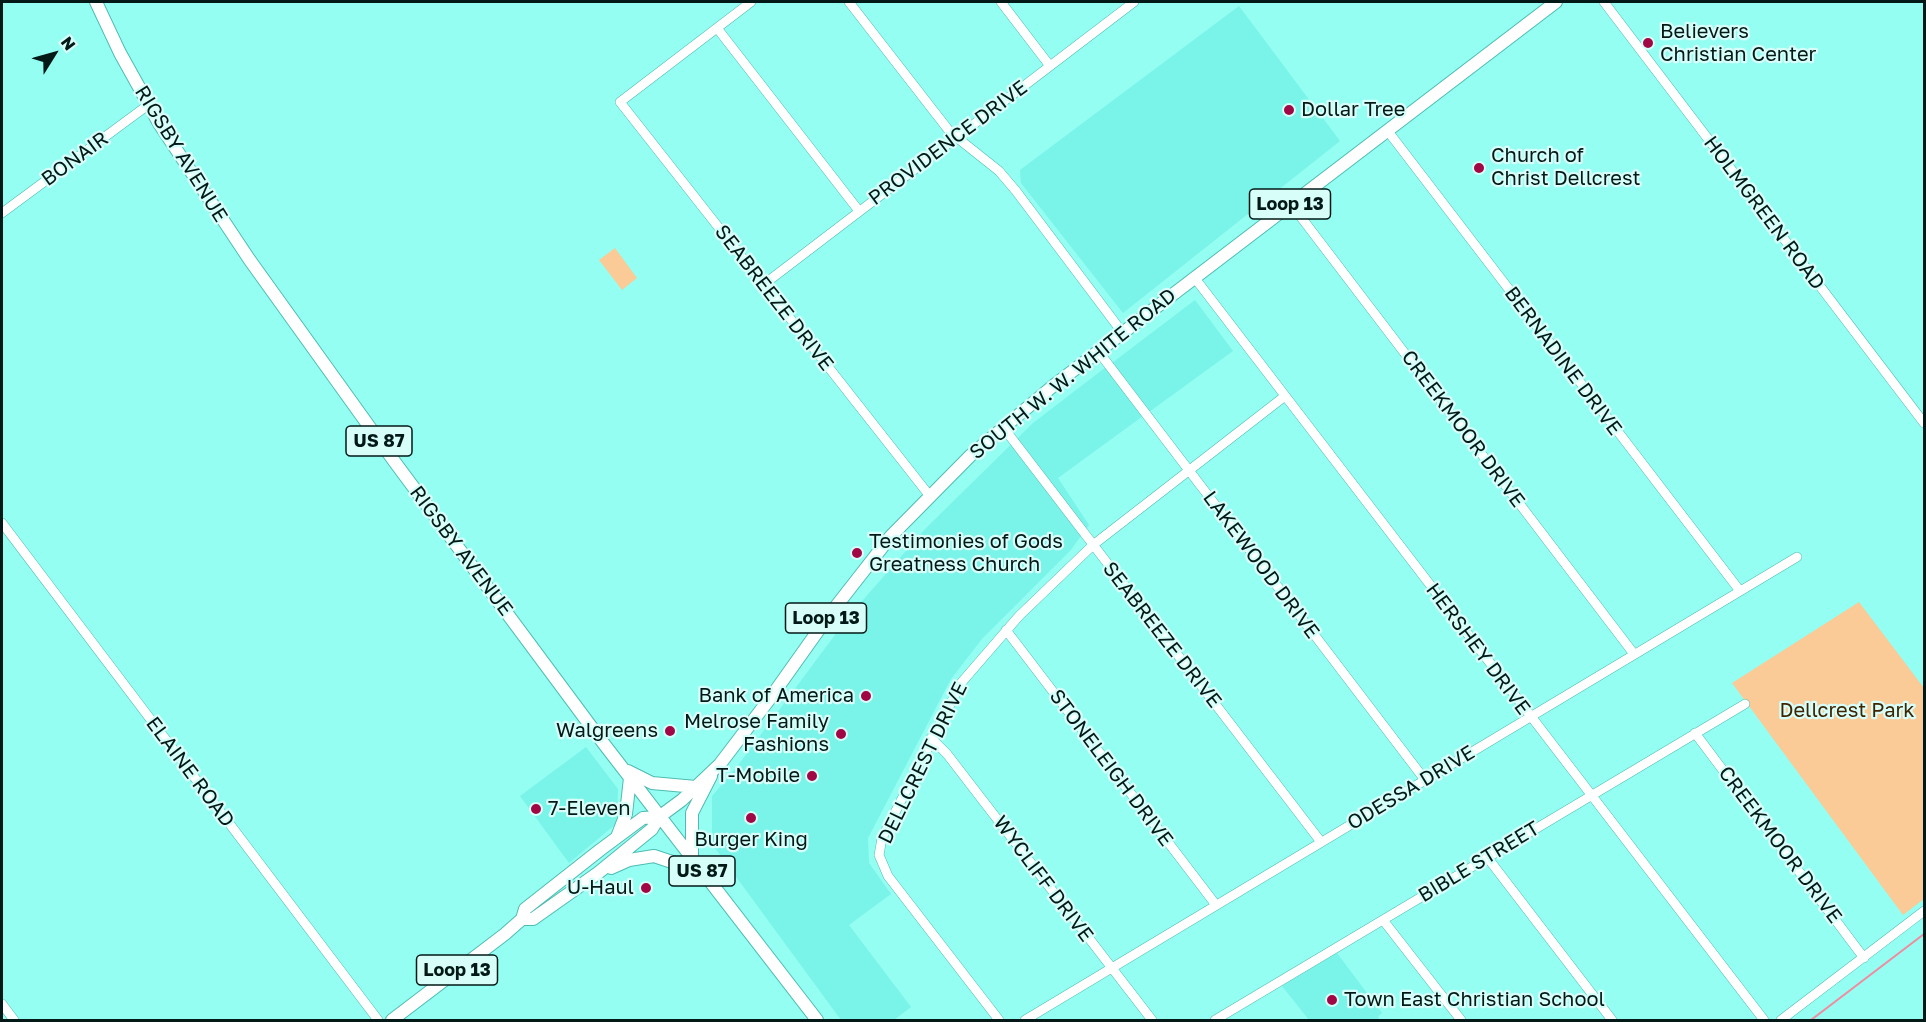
<!DOCTYPE html>
<html>
<head>
<meta charset="utf-8">
<style>
	body { margin:0 }
	#map { position:relative; width:1926px; height:1022px; overflow:hidden; background:#94fef3; font-family:"Golos Text",sans-serif }
	canvas { display:block }
	.frame { position:absolute; inset:0; border:3px solid #021917; pointer-events:none }
	.north { position:absolute; left:24px; top:24px; width:60px; height:60px; -webkit-text-stroke:4px #d8fefa; paint-order:stroke; rotate:53deg; font-size:16px; font-weight:700; line-height:24px; text-align:center; color:#021917 }
	.north::after { content:''; display:block; margin:auto; width:21px; height:27px; background:#021917; clip-path:polygon(50% 0,100% 100%,50% 72%,0 100%) }
</style>
</head>
<body>
<div id="map">
<canvas width="1926" height="1022"></canvas>
<div class="frame"></div>
<div class="north">N</div>
</div>
<script>
const g = document.querySelector('canvas').getContext('2d');
g.lineJoin = 'round';
function paint(path, color) {
  g.fillStyle = color;
  g.fill(path, 'evenodd');
}
function poly(rows) {
  const path = new Path2D();
  for (const r of rows) {
    path.moveTo(r[0], r[1]);
    for (let i = 2; i < r.length; i += 2) path.lineTo(r[i], r[i + 1]);
  }
  return path;
}
function strokePath(path, color, width, dash) {
  g.strokeStyle = color;
  g.lineWidth = width;
  g.lineCap = dash ? 'butt' : 'round';
  g.setLineDash(dash || []);
  g.stroke(path);
}
function label(font, color, halo, rows, align = 'center') {
  g.font = font + ' "Golos Text",sans-serif';
  g.lineWidth = 4.5;
  g.setLineDash([]);
  g.textBaseline = 'middle';
  g.strokeStyle = halo;
  g.fillStyle = color;
  for (const [text, x, y, turn = 0] of rows) {
    g.save();
    g.translate(x, y);
    g.rotate((+turn || 0) * Math.PI / 180);
    g.textAlign = isNaN(turn) ? turn : align;
    if (halo) g.strokeText(text, 0, 0);
    g.fillText(text, 0, 0);
    g.restore();
  }
}
const built = poly([
	[1239,6,1340,141,1123,313,1021,183,1020,170],
	[1195,300,1233,351,1149,412,1112,363],
	[1106,367,1143,416,1058,478,1089,525,1070,551,982,639,951,679,868,838,869,863,891,894,849,925,911,1007,894,1020,841,1020,712,844,712,796,736,768,849,616,926,528,1033,423],
	[586,747,618,789,617,823,569,863,520,796],
	[1337,953,1382,1013,1378,1017,1380,1020,1309,1020,1282,986]
]);
const green = poly([
	[615,248,637,278,622,290,599,260],
	[1859,602,1924,688,1924,899,1903,915,1732,683]
]);
const stream = poly([
	[1811,1020,1924,934]
]);
const minor = poly([
	[751,2,620,102,929,495],
	[849,2,950,132,999,171,1016,191,1122,332],
	[1001,2,1050,66],
	[1604,2,1924,423],
	[717,28,859,211],
	[1387,130,1740,591],
	[1291,204,1634,654],
	[2,213,148,105],
	[1194,277,1764,1020],
	[763,285,1134,2],
	[1098,351,1425,780],
	[1003,427,1321,842],
	[2,523,378,1020],
	[1006,630,1216,905],
	[1695,733,1864,958],
	[931,738,947,754,1152,1020],
	[1487,857,1612,1020],
	[1383,920,1461,1020],
	[2,1004,14,1020],
	[999,1020,888,876,879,855,882,838,961,683,1019,616,1093,545,1285,396],
	[1025,1020,1797,557],
	[1215,1020,1745,704],
	[1781,1020,1924,911]
]);
const major = poly([
	[96,2,120,53,160,125,249,259,394,461,604,744,817,1020],
	[628,771,652,783,696,787],
	[617,837,626,814,630,778],
	[692,859,692,813,711,776],
	[611,868,629,860,654,856,702,872],
	[522,919,533,919,598,873,652,829,659,817,682,800,720,764,771,697,830,614,891,536,971,455,1053,386,1556,2],
	[392,1020,505,934,522,919,525,909,600,850,643,818,659,817]
]);
const markers = [
	[1648,43,6,"#a10745"],
	[1289,110,6,"#a10745"],
	[1479,168,6,"#a10745"],
	[857,553,6,"#a10745"],
	[866,696,6,"#a10745"],
	[670,731,6,"#a10745"],
	[841,734,6,"#a10745"],
	[812,776,6,"#a10745"],
	[536,809,6,"#a10745"],
	[751,818,6,"#a10745"],
	[646,888,6,"#a10745"],
	[1332,1000,6,"#a10745"]
];
const shields = [
	[1290,204,81],
	[379,441,66],
	[826,618,81],
	[702,871,66],
	[457,970,81]
];
const shieldNames = [
	["Loop 13",1290,204],
	["US 87",379,441],
	["Loop 13",826,618],
	["US 87",702,871],
	["Loop 13",457,970]
];
const poiNames = [
	["Believers",1660,32],
	["Christian Center",1660,55],
	["Dollar Tree",1301,110],
	["Church of",1491,156],
	["Christ Dellcrest",1491,179],
	["Testimonies of Gods",869,542],
	["Greatness Church",869,565],
	["Bank of America",854,696,"right"],
	["Melrose Family",829,722,"right"],
	["Fashions",829,745,"right"],
	["Walgreens",658,731,"right"],
	["T-Mobile",800,776,"right"],
	["7-Eleven",548,809],
	["Burger King",751,840,"center"],
	["U-Haul",634,888,"right"],
	["Town East Christian School",1344,1000]
];
const streetNames = [
	["PROVIDENCE DRIVE",948,143,-37],
	["RIGSBY AVENUE",181,154,58],
	["BONAIR",75,159,-36],
	["HOLMGREEN ROAD",1764,213,53],
	["SEABREEZE DRIVE",774,298,52],
	["BERNADINE DRIVE",1563,361,53],
	["SOUTH W. W. WHITE ROAD",1073,374,-39],
	["CREEKMOOR DRIVE",1463,429,53],
	["RIGSBY AVENUE",461,551,53],
	["LAKEWOOD DRIVE",1261,565,53],
	["SEABREEZE DRIVE",1162,635,52],
	["HERSHEY DRIVE",1478,649,53],
	["DELLCREST DRIVE",923,763,-64],
	["STONELEIGH DRIVE",1111,768,53],
	["ELAINE ROAD",190,772,53],
	["ODESSA DRIVE",1411,788,-31],
	["CREEKMOOR DRIVE",1780,845,53],
	["BIBLE STREET",1479,862,-31],
	["WYCLIFF DRIVE",1043,879,53]
];
const parkNames = [
	["Dellcrest Park",1847,711]
];
paint(built, '#7af3e8');
paint(green, '#faca97');
strokePath(stream, '#f18ba0', 2);
strokePath(minor, '#4fbcb3', 10);
strokePath(major, '#4fbcb3', 14);
strokePath(minor, '#fff', 9);
strokePath(major, '#fff', 12);
for (const [x, y, r, color] of markers) {
  const dot = new Path2D();
  dot.arc(x, y, r, 0, 2 * Math.PI);
  g.fillStyle = color;
  g.fill(dot);
  strokePath(dot, '#d8fefa', 2);
}
for (const [x, y, w] of shields) {
  const box = new Path2D();
  box.roundRect(x - w / 2, y - 15, w, 30, 4.5);
  g.fillStyle = '#d8fefa';
  g.fill(box);
  strokePath(box, '#021917', 1.5);
}
label('bold 18px', '#021917', null, shieldNames);
label('20px', '#021917', '#d8fefa', poiNames, 'left');
label('20px', '#021917', '#d8fefa', streetNames);
label('20px', '#3f2401', '#d8fefa', parkNames);
</script>
</body>
</html>
